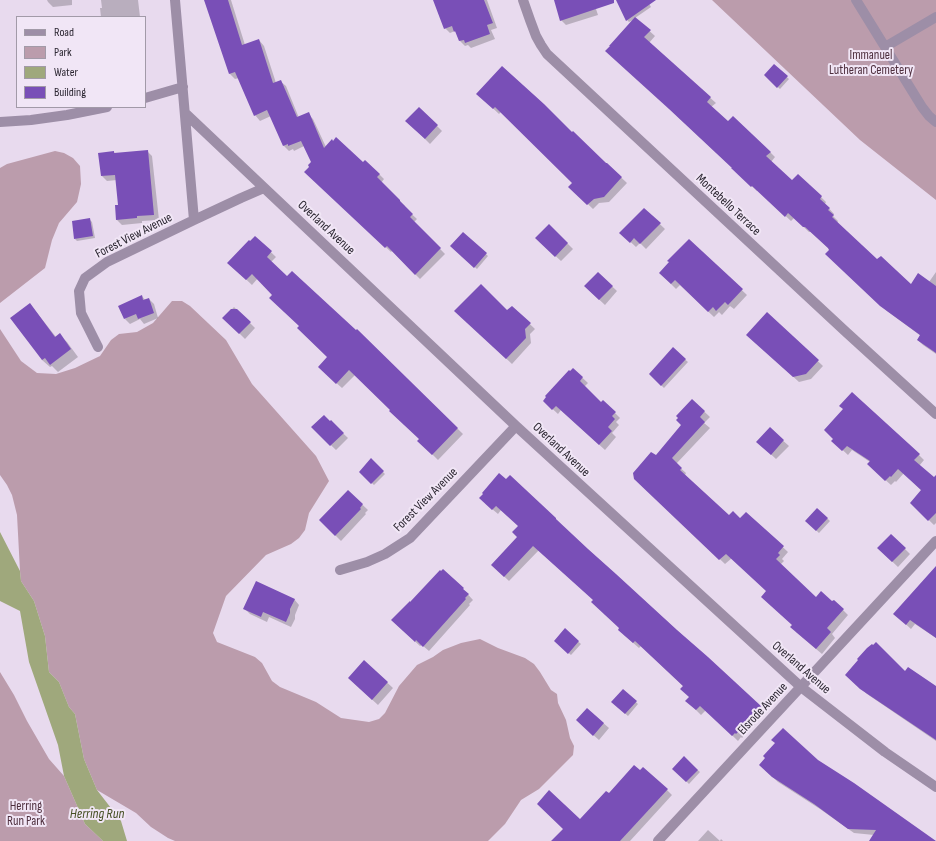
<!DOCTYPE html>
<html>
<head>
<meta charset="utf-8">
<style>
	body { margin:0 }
	#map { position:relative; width:936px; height:841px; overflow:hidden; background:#e8daee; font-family:"Sofia Sans Condensed",sans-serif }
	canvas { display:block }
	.legend { position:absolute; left:16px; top:16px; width:130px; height:92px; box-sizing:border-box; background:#f1e6f6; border:1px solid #a29aa8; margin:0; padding:5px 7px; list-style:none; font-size:12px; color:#2c2732 }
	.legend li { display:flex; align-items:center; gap:8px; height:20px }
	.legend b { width:20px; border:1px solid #a29aa8 }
</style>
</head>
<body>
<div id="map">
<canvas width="936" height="841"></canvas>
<ul class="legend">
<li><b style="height:5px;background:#9d8ea7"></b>Road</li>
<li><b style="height:11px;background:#bb9cac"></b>Park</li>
<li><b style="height:11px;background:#9fa87c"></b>Water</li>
<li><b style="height:11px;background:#794fb7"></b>Building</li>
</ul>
</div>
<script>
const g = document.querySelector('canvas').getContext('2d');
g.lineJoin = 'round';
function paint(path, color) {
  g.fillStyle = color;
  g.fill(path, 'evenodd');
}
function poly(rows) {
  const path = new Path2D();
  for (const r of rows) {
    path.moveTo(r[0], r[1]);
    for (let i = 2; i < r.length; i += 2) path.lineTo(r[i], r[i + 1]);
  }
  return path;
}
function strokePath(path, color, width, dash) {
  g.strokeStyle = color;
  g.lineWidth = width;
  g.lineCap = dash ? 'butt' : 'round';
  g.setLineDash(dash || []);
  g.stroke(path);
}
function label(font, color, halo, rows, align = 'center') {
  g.font = font + ' "Sofia Sans Condensed",sans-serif';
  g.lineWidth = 4;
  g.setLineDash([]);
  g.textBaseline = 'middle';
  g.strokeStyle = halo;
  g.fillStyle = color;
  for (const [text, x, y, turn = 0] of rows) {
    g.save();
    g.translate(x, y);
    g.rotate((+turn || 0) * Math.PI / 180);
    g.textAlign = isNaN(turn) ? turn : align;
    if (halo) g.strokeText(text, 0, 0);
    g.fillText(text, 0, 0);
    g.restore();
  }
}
const green = poly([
	[712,0,936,0,936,200,860,140],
	[55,151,64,153,73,158,80,166,81,184,77,202,59,223,52,240,45,268,0,303,0,168,7,164],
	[172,301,182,301,190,306,226,340,252,384,316,456,329,481,309,513,305,530,299,538,291,544,266,555,226,596,213,633,217,642,255,657,262,663,272,681,280,687,316,702,341,718,369,722,379,719,385,713,399,686,417,665,433,657,443,650,461,643,480,639,498,648,525,658,534,664,540,672,551,690,557,694,558,703,566,720,570,738,574,746,573,755,539,789,521,800,505,824,488,841,175,841,168,838,151,827,136,813,97,790,84,759,75,714,69,707,59,682,49,672,45,636,34,601,21,581,20,571,17,515,12,495,7,485,0,475,0,329,21,361,37,373,56,374,75,368,100,356,111,340,119,334,137,332,153,323],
	[0,672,14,695,27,721,49,759,64,776,85,824,103,841,0,841]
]);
const water = poly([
	[0,532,20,571,21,581,34,601,45,636,49,672,59,682,69,707,75,714,84,759,97,790,121,821,127,841,103,841,85,824,64,776,58,745,29,662,20,611,0,601]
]);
const shadow = poly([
	[47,0,72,0,72,5,53,7,48,2],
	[101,0,138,0,140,17,101,17,100,8,102,8],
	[210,0,231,0,245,45,259,40,264,46,276,83,280,81,286,86,299,118,308,114,313,119,326,147,363,163,379,174,384,179,381,183,405,206,404,207,417,219,414,222,445,254,420,279,392,251,391,252,306,172,311,167,312,162,304,146,294,151,293,149,289,151,284,146,271,116,260,121,255,115,239,78,235,79,230,74,206,1],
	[435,0,487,0,497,28,491,30,495,39,471,48,468,45,465,46,460,41,457,33,455,31,450,33,445,28],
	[555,0,593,0,598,15,566,25,561,20],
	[617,0,647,0,651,7,635,18,655,36,649,43,716,103,711,107,728,123,770,152,775,157,771,162,792,182,798,175,821,197,826,202,825,204,834,214,833,216,838,221,837,223,877,261,911,286,929,282,936,272,936,354,923,345,918,340,921,336,887,311,832,259,830,250,811,232,809,232,794,218,791,221,758,190,757,191,738,173,675,114,633,20,629,22,627,20],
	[774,66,789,79,780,89,765,75],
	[483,99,572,133,607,164,627,183,609,202,599,203,593,209,570,187,573,183,501,112,499,114],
	[419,108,442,131,430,144,407,121],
	[147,151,152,156,159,220,142,221,142,223,122,225,117,220,119,206,117,180,107,181,102,176,114,152,116,154],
	[644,209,665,229,646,249,640,243,636,247,621,233],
	[90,220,92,222,95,238,77,241,75,239],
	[549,225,573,249,561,261,536,238],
	[463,233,488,256,477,269,452,246],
	[255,237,276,257,271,262,287,278,356,331,357,330,463,434,438,460,424,446,420,439,355,375,342,388,324,372,329,357,300,326,274,295,258,278,252,285,234,268,250,243],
	[689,240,747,295,734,309,730,306,722,315,719,312,714,317,680,285,676,289,660,273],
	[598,273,617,291,605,305,590,291],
	[142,296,145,300,149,299,154,304,158,318,144,324,140,319,130,324,125,319],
	[30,305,37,313,56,337,59,335,67,342,78,357,58,372,52,366,50,367,42,360],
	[234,307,255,328,245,339,224,318],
	[512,307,535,329,530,334,531,343,512,364,461,316,507,312],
	[767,313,823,366,811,379,799,382,753,340],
	[673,349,688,362,664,388,650,374],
	[573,369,588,383,584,387,601,403,603,401,620,418,616,422,619,425,612,433,616,437,605,450,561,410,558,414,544,401],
	[692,400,710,417,704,423,710,428,676,464,686,473,685,475,729,517,740,520,746,513,788,552,782,559,784,561,780,565,816,598,843,610,848,615,832,634,835,638,822,654,796,632,793,625,767,591,732,558,725,564,640,484,656,457,683,425],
	[331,422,348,438,336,450,312,427,330,423],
	[770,429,789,446,776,459,763,447],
	[833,441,919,455,924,460,919,466,935,479,936,478,936,523,934,525,911,503,922,491,904,473,896,482,895,481,891,485,873,469,870,462,852,450,848,455],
	[371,460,385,474,374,485,360,472],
	[348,491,368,510,365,513,366,514,341,541,320,520],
	[485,503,560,524,736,684,766,712,760,718,761,718,742,738,741,737,738,741,706,710,701,715,687,701,690,697,684,687,641,646,639,648,624,635,620,628,594,600,539,550,509,581,492,565,518,537,519,526,501,510,498,514],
	[817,509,830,521,819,533,806,521],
	[891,535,910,554,898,567,878,548],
	[443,570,463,589,473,600,469,604,470,605,429,651,422,645,420,646,397,625],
	[936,573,936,638,915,624,911,629,899,618],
	[294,599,299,605,295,615,295,619,291,627,269,617,267,622,250,614,245,609],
	[565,630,581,644,571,655,555,641],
	[364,661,393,688,378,705,354,683],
	[906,672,936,689,936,741,867,694,846,675],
	[623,690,638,704,628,716,612,702],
	[587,709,609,728,599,740,582,725],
	[684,758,700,772,689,784,674,769],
	[817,761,934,841,872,841,874,835,854,833,820,809,778,782,765,770],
	[667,790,672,795,630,841,563,841,580,821,609,795],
	[708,830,720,841,721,839,723,841,698,841]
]);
const building = poly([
	[204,0,228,0,242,45,259,39,273,83,281,80,297,117,309,112,324,148,332,139,333,141,336,137,363,162,365,160,380,174,377,177,400,200,400,201,413,214,410,217,441,248,415,275,387,246,385,248,304,172,309,167,308,165,311,162,301,141,288,146,288,144,283,146,267,110,254,116,235,72,229,74],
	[433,0,484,0,493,23,487,25,490,34,465,43,464,40,459,41,455,31,454,32,452,26,444,29],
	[554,0,614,0,614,3,560,21],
	[616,0,656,0,626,21],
	[635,17,651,30,644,37,711,97,707,102,728,121,733,116,771,152,766,156,792,180,798,174,822,196,820,199,830,208,828,210,834,215,832,217,877,259,881,256,911,284,918,273,936,286,936,353,917,340,920,335,880,306,825,254,829,250,828,248,805,227,803,227,788,213,785,217,752,186,751,187,731,168,732,168,669,109,605,51,610,46,609,46],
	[774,64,788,76,777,88,764,75],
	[502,66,544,104,572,132,573,131,606,163,607,163,622,177,604,197,594,199,587,205,568,187,572,183,495,107,493,109,476,94],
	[419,107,438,125,425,139,405,121],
	[148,150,154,215,137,216,137,218,116,220,115,205,118,205,115,175,101,176,98,153,114,151,114,153],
	[644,208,661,223,640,244,634,238,630,243,619,233],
	[90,218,93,236,74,239,72,221],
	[549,224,568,243,555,257,535,238],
	[463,232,487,253,474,268,450,246],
	[255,236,272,251,267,257,287,276,292,271,356,330,357,329,458,428,432,455,417,441,419,439,389,411,390,410,349,370,336,384,318,367,327,357,297,328,299,326,269,298,272,295,252,274,246,280,227,263,249,240,250,241],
	[689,239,743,289,728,305,725,302,716,311,713,307,708,312,675,280,671,284,659,273,669,262,667,261],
	[598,272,613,286,599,300,584,286],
	[481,284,507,310,512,306,531,323,525,329,526,338,506,359,454,311],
	[142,295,143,300,149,298,154,313,138,319,136,314,124,319,118,306],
	[30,303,55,337,60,333,71,349,50,365,45,358,42,360,10,318],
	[231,309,237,309,251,322,239,334,222,318],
	[767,312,819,360,806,374,793,377,746,335],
	[673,347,686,359,661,386,649,374],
	[573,368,583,377,580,381,601,402,603,400,616,412,612,416,615,419,608,427,612,431,599,445,556,406,552,410,543,401,546,397,545,396,569,370,570,371],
	[852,392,920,454,914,460,934,477,936,475,936,513,928,521,910,503,921,490,898,469,891,477,890,476,885,481,867,464,870,461,847,446,842,451,831,441,833,439,824,430,843,409,839,406],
	[692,399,705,411,700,417,705,422,672,458,682,468,680,470,729,515,733,511,740,518,746,512,784,546,778,553,780,555,776,559,816,597,821,591,832,601,834,600,844,609,827,628,831,632,816,649,790,627,792,625,761,597,766,591,726,554,719,560,634,479,633,473,651,452,656,455,681,425,676,420,678,418,676,416],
	[324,415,330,421,331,420,344,433,330,446,311,427],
	[770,427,784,440,771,455,756,442],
	[371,458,384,471,371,484,359,472],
	[499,473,506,479,510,475,556,518,556,519,588,549,616,574,677,630,708,657,761,706,756,712,757,713,736,734,735,733,732,736,700,706,696,710,685,701,689,697,680,689,683,686,635,641,633,643,618,630,619,628,591,602,593,600,533,546,504,577,491,565,517,537,512,532,518,526,496,506,492,510,479,498,483,494,482,493],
	[348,490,363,504,360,508,361,509,335,536,319,520],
	[817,508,828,518,816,531,805,521],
	[891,534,906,548,892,562,877,548],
	[936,566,936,638,910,620,906,625,893,614],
	[443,569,464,588,463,589,469,594,465,598,466,599,423,647,416,640,415,642,391,620,410,601,410,602,440,570,441,571],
	[256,581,295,599,290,609,290,613,286,622,263,612,261,617,243,609],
	[565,628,579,641,568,654,554,641],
	[876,642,905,671,908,667,936,686,936,740,860,689,845,675,858,660,857,659,867,648,872,644,873,645],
	[364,660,388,682,372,700,348,678],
	[623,689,637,701,625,714,611,702],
	[587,708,604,723,593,736,576,720],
	[783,728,818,760,854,783,936,841,869,841,876,830,848,829,814,804,772,777,759,765,765,758,763,756,775,743,771,740],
	[684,756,698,770,686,782,672,769],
	[634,765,640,770,643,767,668,789,620,841,551,841,563,829,537,804,549,790,580,819,606,791,609,793]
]);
const minor = poly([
	[175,0,194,220],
	[523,0,530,20,536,36,541,45,547,54,846,332,936,414],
	[856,0,922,107,929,116,936,122],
	[885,47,936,17],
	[145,98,183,87],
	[185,113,516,426,801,687,885,752,936,787],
	[0,122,31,120,67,115,107,107],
	[98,347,81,313,79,291,85,278,107,262,194,220,241,198,264,188],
	[340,570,367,562,385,554,410,538,516,426],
	[658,841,936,541]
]);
const parkNames = [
	["Immanuel",871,56],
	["Lutheran Cemetery",871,71],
	["Herring",26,807],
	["Run Park",26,822]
];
const streetNames = [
	["Montebello Terrace",728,205,43],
	["Overland Avenue",326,228,43],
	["Forest View Avenue",134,236,-27],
	["Overland Avenue",561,450,43],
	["Forest View Avenue",426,500,-45],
	["Overland Avenue",801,668,41],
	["Elsrode Avenue",763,709,-47]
];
const waterNames = [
	["Herring Run",97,814]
];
paint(green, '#bb9cac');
paint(water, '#9fa87c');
paint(shadow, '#0003');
paint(building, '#794fb7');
strokePath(minor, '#9d8ea7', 10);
label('13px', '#4d2e3d', '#f1e6f6', parkNames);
label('13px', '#2c2732', '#f1e6f6', streetNames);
label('italic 14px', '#444e22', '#f1e6f6', waterNames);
</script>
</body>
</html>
